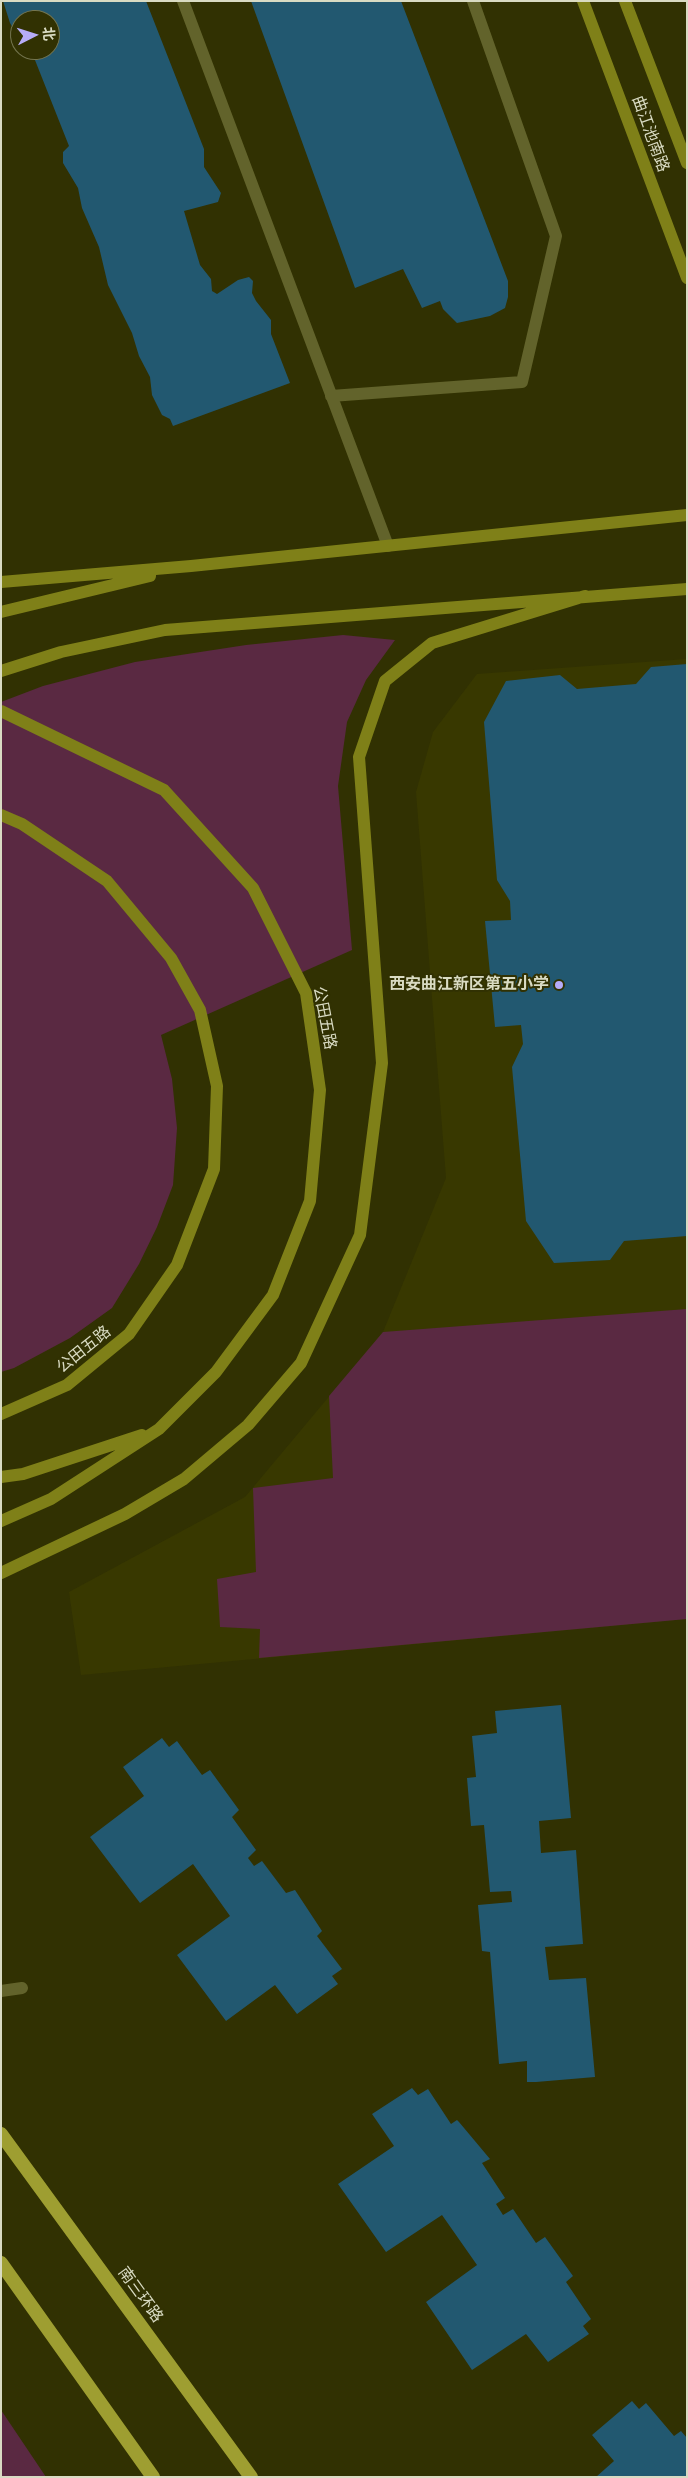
<!DOCTYPE html>
<html>
<head>
<meta charset="utf-8">
<style>
	body { margin:0 }
	#map { position:relative; width:688px; height:2478px; overflow:hidden; background:#313102; font-family:Helvetica,"Noto Sans SC",sans-serif }
	canvas { display:block }
	.frame { position:absolute; inset:0; border:2px solid #d9dbc3; pointer-events:none }
	.north { position:absolute; left:10px; top:10px; width:50px; height:50px; box-sizing:border-box; background:#313102; border:1px solid #74754f; border-radius:50%; rotate:85deg; font-size:14px; font-weight:700; line-height:20px; text-align:center; color:#d9dbc3 }
	.north::after { content:''; display:block; margin:auto; width:18px; height:22px; background:#b6acf8; clip-path:polygon(50% 0,100% 100%,50% 72%,0 100%) }
</style>
</head>
<body>
<div id="map">
<canvas width="688" height="2478"></canvas>
<div class="frame"></div>
<div class="north">北</div>
</div>
<script>
const g = document.querySelector('canvas').getContext('2d');
g.lineJoin = 'round';
function paint(path, color) {
  g.fillStyle = color;
  g.fill(path, 'evenodd');
}
function poly(rows) {
  const path = new Path2D();
  for (const r of rows) {
    path.moveTo(r[0], r[1]);
    for (let i = 2; i < r.length; i += 2) path.lineTo(r[i], r[i + 1]);
  }
  return path;
}
function strokePath(path, color, width, dash) {
  g.strokeStyle = color;
  g.lineWidth = width;
  g.lineCap = dash ? 'butt' : 'round';
  g.setLineDash(dash || []);
  g.stroke(path);
}
function label(font, color, halo, rows, align = 'center') {
  g.font = font + ' Helvetica,"Noto Sans SC",sans-serif';
  g.lineWidth = 4;
  g.setLineDash([]);
  g.textBaseline = 'middle';
  g.strokeStyle = halo;
  g.fillStyle = color;
  for (const [text, x, y, turn = 0] of rows) {
    g.save();
    g.translate(x, y);
    g.rotate((+turn || 0) * Math.PI / 180);
    g.textAlign = isNaN(turn) ? turn : align;
    if (halo) g.strokeText(text, 0, 0);
    g.fillText(text, 0, 0);
    g.restore();
  }
}
const built = poly([
	[687,659,687,1619,81,1675,69,1592,245,1497,383,1332,446,1178,416,792,433,732,477,674]
]);
const green = poly([
	[343,635,395,640,366,680,347,722,338,786,352,950,161,1035,172,1079,177,1128,173,1185,157,1227,139,1264,112,1308,70,1338,14,1368,1,1372,1,702,43,686,135,662,246,645],
	[687,1309,687,1619,259,1658,260,1629,220,1627,217,1579,256,1572,253,1488,333,1478,329,1396,383,1332],
	[1,2410,46,2477,1,2477]
]);
const building = poly([
	[3,1,146,1,204,149,204,167,221,193,218,202,184,211,200,265,211,279,212,291,217,294,238,280,249,277,253,281,252,293,256,301,271,320,271,334,290,383,173,426,170,419,162,415,152,395,150,377,139,356,132,333,108,285,99,247,82,208,78,188,63,163,63,152,69,146,31,50,50,50,50,20,20,20,20,35,15,32,10,23],
	[251,1,401,1,508,281,508,297,505,308,490,316,457,323,443,309,440,301,422,308,403,269,355,288],
	[687,664,687,1236,624,1241,610,1260,554,1263,526,1221,512,1067,523,1044,521,1025,495,1027,485,921,511,920,510,901,497,880,484,722,506,681,560,675,577,689,636,684,651,667],
	[561,1705,571,1818,539,1821,541,1853,576,1850,583,1944,545,1947,549,1980,586,1978,595,2077,536,2082,527,2082,527,2061,499,2064,490,1952,482,1951,478,1905,512,1902,511,1891,490,1892,484,1825,471,1826,467,1778,476,1777,472,1736,497,1733,495,1711],
	[162,1738,169,1747,177,1741,202,1775,210,1770,239,1810,232,1817,256,1850,248,1858,254,1866,262,1861,286,1893,295,1890,322,1931,317,1936,342,1969,332,1976,338,1984,297,2014,275,1985,226,2021,177,1955,230,1916,193,1864,140,1903,90,1837,144,1796,123,1767],
	[412,2088,418,2095,428,2089,451,2124,457,2120,459,2122,490,2159,482,2163,505,2198,496,2204,503,2215,513,2209,536,2243,545,2237,573,2276,566,2282,591,2319,583,2326,589,2334,548,2362,526,2334,472,2370,426,2302,477,2265,442,2215,386,2252,338,2184,394,2146,372,2114],
	[632,2401,639,2409,646,2403,674,2436,681,2431,687,2438,687,2477,596,2477,614,2461,592,2435]
]);
const service = poly([
	[183,1,388,546],
	[331,396,522,382,556,236,473,1]
]);
const minor = poly([
	[1,1991,22,1988]
]);
const secondary = poly([
	[583,1,687,278],
	[625,1,687,163],
	[1,582,191,566,687,515],
	[1,612,150,576],
	[1,671,61,652,165,630,687,589],
	[1,711,164,790,253,888,306,993,320,1090,310,1201,273,1295,216,1372,159,1429,51,1499,1,1521],
	[1,815,22,824,107,881,171,958,200,1010,217,1086,214,1169,177,1265,129,1334,67,1385,1,1414],
	[1,1477,23,1474,142,1435],
	[1,1573,125,1514,184,1479,248,1425,301,1363,360,1235,382,1063,359,757,385,681,432,643,585,596]
]);
const trunk = poly([
	[1,2134,251,2477],
	[1,2263,153,2477]
]);
const markers = [
	[559,985,5,"#b6acf8"]
];
const streetNames = [
	["曲江池南路",650,134,70],
	["公田五路",324,1018,79],
	["公田五路",84,1350,-39],
	["南三环路",140,2295,54]
];
const poiNames = [
	["西安曲江新区第五小学",549,985]
];
paint(built, '#383800');
paint(green, '#5a2942');
paint(building, '#225870');
strokePath(service, '#62632b', 12);
strokePath(minor, '#62632b', 12);
strokePath(secondary, '#7f8018', 12);
strokePath(trunk, '#9e9e31', 14);
for (const [x, y, r, color] of markers) {
  const dot = new Path2D();
  dot.arc(x, y, r, 0, 2 * Math.PI);
  g.fillStyle = color;
  g.fill(dot);
  strokePath(dot, '#313102', 2);
}
label('16px', '#d9dbc3', '#313102', streetNames);
label('bold 16px', '#d9dbc3', '#313102', poiNames, 'right');
</script>
</body>
</html>
